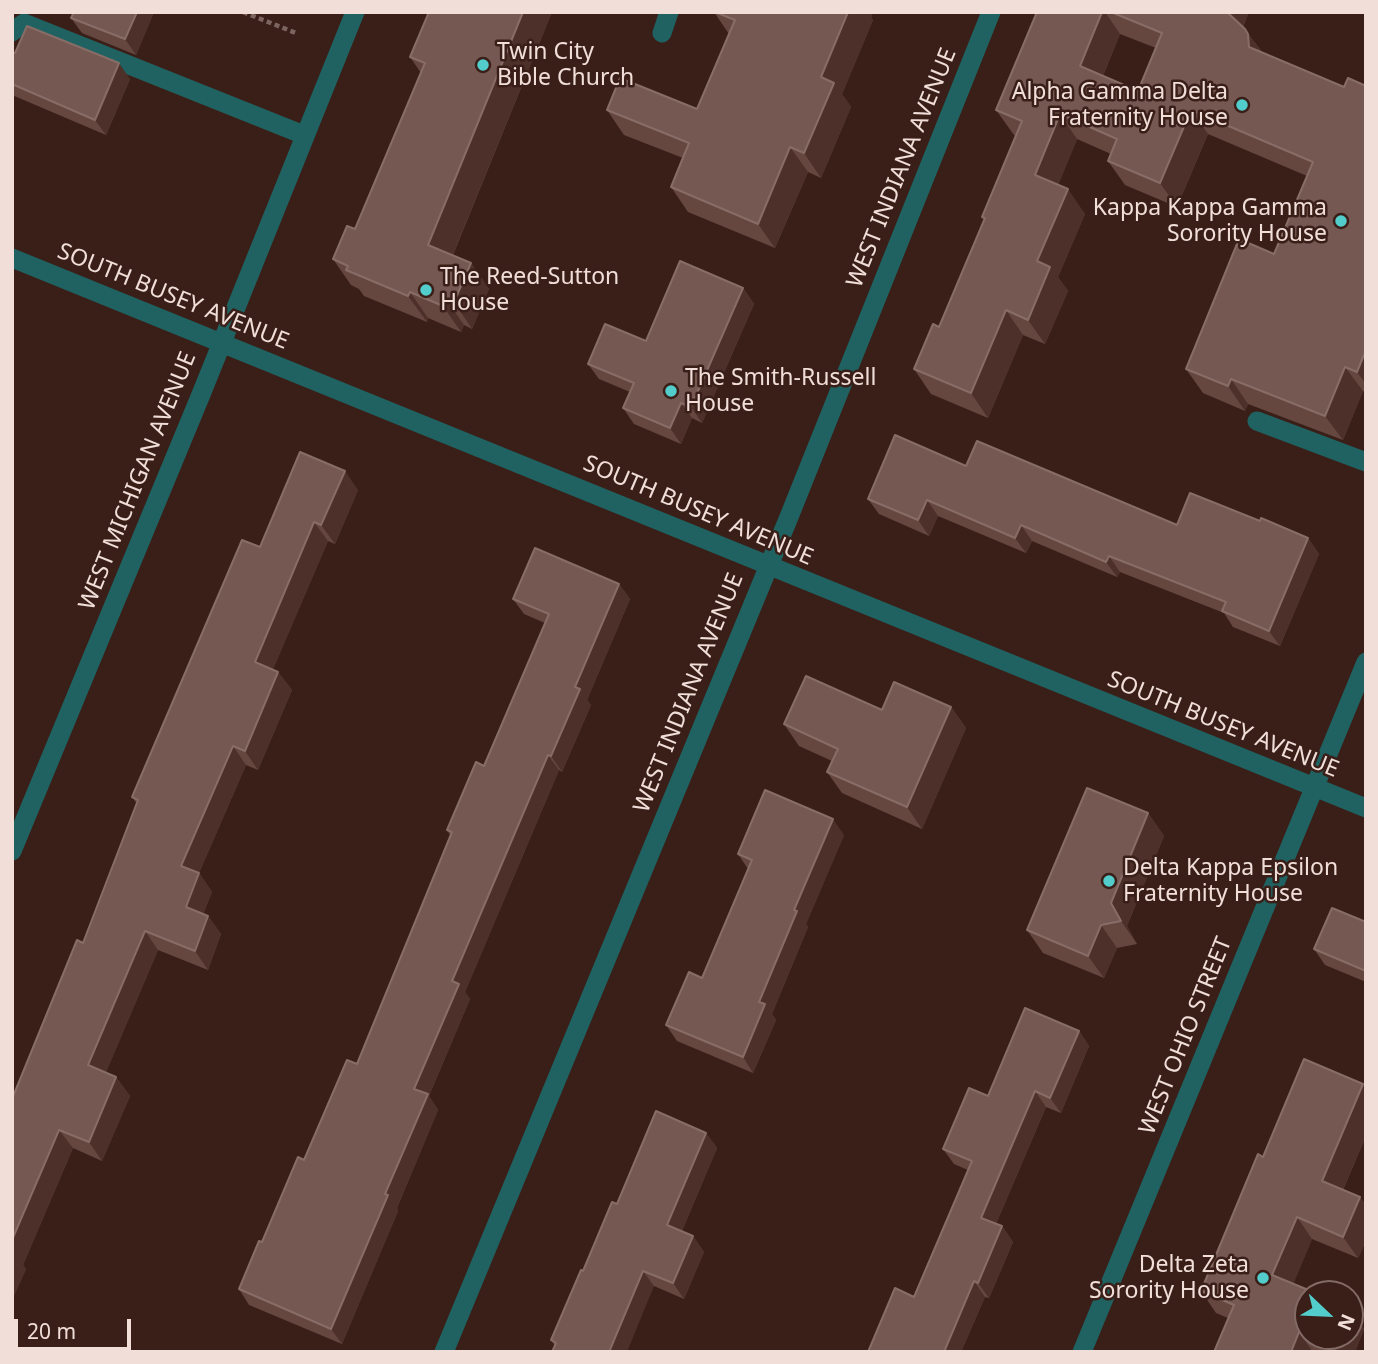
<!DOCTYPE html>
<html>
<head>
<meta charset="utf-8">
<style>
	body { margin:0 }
	#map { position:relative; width:1378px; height:1364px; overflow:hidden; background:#3a1f18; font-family:"Noto Sans",sans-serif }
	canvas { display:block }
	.frame { position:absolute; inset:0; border:14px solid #f1ded9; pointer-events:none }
	.north { position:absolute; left:1294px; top:1280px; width:70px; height:70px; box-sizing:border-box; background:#3a1f18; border:2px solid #836b65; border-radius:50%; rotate:113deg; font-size:19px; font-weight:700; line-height:28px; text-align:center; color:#f1ded9 }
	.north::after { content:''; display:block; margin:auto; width:24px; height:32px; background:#53cdcb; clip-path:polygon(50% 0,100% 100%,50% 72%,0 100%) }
	.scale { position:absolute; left:14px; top:1319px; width:117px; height:32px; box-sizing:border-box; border:4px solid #f1ded9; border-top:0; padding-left:9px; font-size:21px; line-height:24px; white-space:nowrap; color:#f1ded9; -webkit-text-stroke:5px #3a1f18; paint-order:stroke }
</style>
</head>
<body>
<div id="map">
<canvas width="1378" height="1364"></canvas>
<div class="frame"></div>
<div class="north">N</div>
<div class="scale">20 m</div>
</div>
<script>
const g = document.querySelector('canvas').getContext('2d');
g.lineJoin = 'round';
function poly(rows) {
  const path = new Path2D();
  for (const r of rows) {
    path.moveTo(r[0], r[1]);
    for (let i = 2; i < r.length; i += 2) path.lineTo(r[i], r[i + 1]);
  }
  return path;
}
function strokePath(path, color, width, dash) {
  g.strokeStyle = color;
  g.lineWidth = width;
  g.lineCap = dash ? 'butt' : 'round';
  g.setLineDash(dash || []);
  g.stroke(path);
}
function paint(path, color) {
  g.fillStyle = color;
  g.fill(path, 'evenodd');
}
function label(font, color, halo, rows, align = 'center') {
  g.font = font + ' "Noto Sans",sans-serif';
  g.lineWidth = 5;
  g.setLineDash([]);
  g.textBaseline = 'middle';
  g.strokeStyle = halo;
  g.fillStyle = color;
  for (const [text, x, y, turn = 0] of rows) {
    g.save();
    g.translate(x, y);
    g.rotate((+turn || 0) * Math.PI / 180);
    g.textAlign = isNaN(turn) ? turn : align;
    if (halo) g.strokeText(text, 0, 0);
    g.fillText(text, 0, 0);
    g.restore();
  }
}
const path = poly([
	[243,12,296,33]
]);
const service = poly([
	[12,32,24,23,304,135],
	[662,33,669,12],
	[1257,421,1366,462]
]);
const minor = poly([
	[12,258,1366,808],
	[12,851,202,392,355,12],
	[444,1352,789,517,991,12],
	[1082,1352,1366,662]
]);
const wall = poly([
	[154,12,136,55,82,33,71,18],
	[429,12,552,12,453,255,471,263,489,289,472,329,464,325,461,332,428,318,427,322,364,296,359,289,351,285,333,259,355,229,421,73,410,57],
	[714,12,873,12,871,18,873,20,842,94,851,107,821,178,808,172,775,248,688,212,671,187,683,158,624,135,607,110,697,109,729,34],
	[1037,12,1249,12,1243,27,1262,52,1344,87,1366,86,1366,393,1363,391,1343,440,1248,404,1245,411,1203,393,1186,369,1274,254,1307,176,1208,134,1177,207,1125,185,1108,161,1111,154,1077,139,1058,185,1085,214,1058,277,1068,291,1045,344,1023,335,988,418,931,394,914,369,939,327,984,221,982,217,1016,136,1014,135,996,110],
	[1120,34,1156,48,1138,91,1103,76],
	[12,52,130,79,106,135,12,95],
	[743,288,754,304,702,423,692,418,681,444,634,424,623,408,630,392,599,379,588,364,646,341],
	[966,466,1177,525,1260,521,1308,538,1319,554,1280,646,1233,627,1224,613,1120,572,1117,577,1032,541,1026,553,938,516,929,536,879,514,868,499],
	[358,490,335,544,328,541,273,669,278,672,292,690,258,770,246,765,199,873,212,892,203,914,208,916,221,934,208,970,158,950,106,1072,116,1077,130,1096,102,1161,73,1148,23,1265,26,1269,12,1300,83,943,137,804,132,797,260,547],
	[619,584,630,599,587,700,591,705,562,772,559,770,465,992,470,999,429,1096,438,1110,397,1208,398,1211,342,1344,249,1305,239,1289,304,1160,357,1064,450,835,447,830,484,766,545,623,524,614,513,599],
	[951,707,966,728,922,829,842,793,827,772,832,761,799,746,784,724,882,710],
	[1148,813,1164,836,1127,926,1137,944,1117,948,1104,978,1043,953,1027,930],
	[844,835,806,924,808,927,772,1014,776,1020,753,1073,677,1041,666,1025,702,978,748,869,738,854],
	[1366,922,1366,982,1325,965,1314,949],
	[1079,1031,1089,1046,1061,1113,1046,1107,996,1224,1002,1226,1013,1242,989,1298,985,1297,961,1352,868,1352,914,1297,968,1170,954,1164,943,1149,988,1096],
	[1363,1084,1366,1088,1366,1136,1343,1190,1360,1197,1366,1206,1366,1241,1358,1258,1312,1239,1293,1284,1350,1336,1350,1308,1364,1329,1355,1352,1214,1352,1228,1318,1216,1313,1201,1291,1263,1157],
	[706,1133,717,1148,682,1231,693,1236,704,1252,684,1299,654,1286,555,1346,551,1340,583,1271]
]);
const shadedWall = poly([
	[137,12,154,12,136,55,125,39],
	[523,12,552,12,446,271,428,245],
	[848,12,873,12,871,18,873,20,842,94,851,107,821,178,804,153,821,77],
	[1102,12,1105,12,1120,34,1097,90,1080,66],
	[1225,12,1249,12,1240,33],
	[1245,29,1262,53,1249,47],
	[119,63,130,79,106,135,95,120],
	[1191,110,1208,134,1177,207,1160,183],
	[1060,114,1077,139,1052,200,1035,175],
	[790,147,808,172,775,248,758,224],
	[1068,189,1085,214,1058,277,1068,291,1045,344,1028,320,1037,261],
	[471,263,489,289,472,329,454,302],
	[743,288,754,304,702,423,691,407],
	[410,292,428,318,427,322,408,296],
	[446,299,464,325,461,332,443,306],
	[1006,310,1023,335,988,418,971,393],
	[1366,350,1366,384,1357,372],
	[1345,367,1363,391,1343,440,1325,416],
	[1231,379,1248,404,1245,411,1228,386],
	[681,403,692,418,681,444,670,428],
	[345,471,358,490,335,544,321,525],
	[927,500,938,516,929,536,918,520],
	[314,522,328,541,268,681,255,662],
	[1021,525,1032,541,1026,553,1015,538],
	[1308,538,1319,554,1280,646,1269,631],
	[1109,556,1120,572,1117,577,1106,562],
	[619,584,630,599,587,700,591,705,562,772,551,756,575,687],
	[278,672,292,690,258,770,245,751],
	[951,707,966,728,922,829,907,807],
	[233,746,246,765,199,873,212,892,199,926,186,907,181,866],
	[548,755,559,770,465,992,470,999,429,1096,438,1110,397,1208,398,1211,342,1344,331,1329,385,1194,414,1089,452,981],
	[1148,813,1164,836,1127,926,1137,944,1121,921,1111,903],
	[833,819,844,835,806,924,808,927,772,1014,776,1020,753,1073,743,1057,759,1002,794,910],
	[208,916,221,934,208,970,195,951],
	[1101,925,1117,948,1104,978,1088,956],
	[145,931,158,950,101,1084,88,1065],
	[1079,1031,1089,1046,1061,1113,1050,1098],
	[116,1077,130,1096,102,1161,89,1142],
	[1363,1084,1366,1088,1366,1136,1337,1203,1322,1181],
	[1035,1091,1046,1107,992,1233,981,1218],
	[59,1130,73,1148,23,1265,26,1269,12,1300,12,1240],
	[706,1133,717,1148,678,1241,667,1225],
	[1360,1197,1366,1206,1366,1241,1358,1258,1343,1237],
	[1297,1217,1312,1239,1288,1297,1272,1275],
	[1002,1226,1013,1242,989,1298,978,1283],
	[693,1236,704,1252,684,1299,673,1283],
	[643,1271,654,1286,627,1352,609,1352],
	[974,1281,985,1297,961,1352,944,1352],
	[1350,1308,1364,1329,1355,1352,1337,1352,1333,1346,1337,1336,1350,1336],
	[1299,1332,1313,1352,1291,1352]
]);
const building = poly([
	[74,12,137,12,125,39,71,18,74,12],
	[429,12,523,12,428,245,471,263,454,302,446,299,443,306,410,292,408,296,346,270,348,266,333,259,347,226,355,229,425,63,410,57,429,12],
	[715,12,848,12,821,77,834,83,804,153,790,147,758,224,671,187,689,143,607,110,620,78,697,109,735,20,715,12],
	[1037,12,1102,12,1080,66,1138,91,1162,33,1111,12,1227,12,1245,29,1248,34,1249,47,1344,87,1348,78,1366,86,1366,350,1357,372,1345,367,1325,416,1231,379,1228,386,1186,369,1239,239,1274,254,1313,162,1191,110,1160,183,1108,161,1117,139,1060,114,1035,175,1068,189,1037,261,1050,267,1028,320,1006,310,971,393,914,369,933,324,939,327,985,218,982,217,1022,121,996,110,1037,12],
	[27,26,119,63,95,120,12,84,12,52,15,53,27,26],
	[680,261,743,288,691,407,681,403,670,428,623,408,634,383,588,364,605,324,646,341,680,261],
	[895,435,966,466,977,441,1177,525,1190,493,1260,521,1261,518,1308,538,1269,631,1222,611,1226,602,1109,556,1106,562,1021,525,1015,538,927,500,918,520,868,499,895,435],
	[300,452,345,471,321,525,314,522,255,662,278,672,245,751,233,746,181,866,199,873,186,907,208,916,195,951,145,931,88,1065,116,1077,89,1142,59,1130,12,1240,12,1099,77,940,83,943,138,800,132,797,242,540,260,547,300,452],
	[535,548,619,584,575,687,580,689,551,756,548,755,452,981,459,984,414,1089,428,1094,385,1194,388,1195,331,1329,239,1289,259,1241,262,1242,298,1157,304,1160,347,1060,357,1064,452,832,447,830,476,762,484,766,549,614,513,599,535,548],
	[806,676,882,710,894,682,951,707,907,807,827,772,838,749,784,724,806,676],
	[1087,788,1148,813,1111,903,1121,921,1101,925,1088,956,1027,930,1087,788],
	[765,790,833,819,794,910,797,911,759,1002,765,1004,743,1057,666,1025,689,972,702,978,752,860,738,854,765,790],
	[1332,908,1366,922,1366,971,1314,949,1332,908],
	[1025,1008,1079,1031,1050,1098,1035,1091,981,1218,1002,1226,978,1283,974,1281,944,1352,868,1352,895,1288,914,1297,972,1161,943,1149,969,1088,988,1096,1025,1008],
	[1304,1059,1363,1084,1322,1181,1360,1197,1343,1237,1297,1217,1272,1275,1318,1294,1308,1294,1308,1335,1299,1332,1291,1352,1214,1352,1234,1305,1201,1291,1258,1154,1263,1157,1304,1059],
	[656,1111,706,1133,667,1225,693,1236,673,1283,643,1271,609,1352,552,1352,556,1343,551,1340,581,1270,583,1271,612,1202,617,1204,656,1111],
	[1309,1336,1337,1336,1333,1346,1309,1336]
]);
const markers = [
	[483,65,7,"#53cdcb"],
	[1242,105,7,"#53cdcb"],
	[1341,221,7,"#53cdcb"],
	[426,290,7,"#53cdcb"],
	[671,391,7,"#53cdcb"],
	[1109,881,7,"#53cdcb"],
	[1263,1278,7,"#53cdcb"]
];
const poiNames = [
	["Twin City",497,52],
	["Bible Church",497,78],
	["Alpha Gamma Delta",1228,92,"right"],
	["Fraternity House",1228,118,"right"],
	["Kappa Kappa Gamma",1327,208,"right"],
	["Sorority House",1327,234,"right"],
	["The Reed-Sutton",440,277],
	["House",440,303],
	["The Smith-Russell",685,378],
	["House",685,404],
	["Delta Kappa Epsilon",1123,868],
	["Fraternity House",1123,894],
	["Delta Zeta",1249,1265,"right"],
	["Sorority House",1249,1291,"right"]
];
const streetNames = [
	["WEST INDIANA AVENUE",902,168,-68],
	["SOUTH BUSEY AVENUE",173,297,22],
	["WEST MICHIGAN AVENUE",138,481,-68],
	["SOUTH BUSEY AVENUE",698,511,23],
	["WEST INDIANA AVENUE",689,693,-68],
	["SOUTH BUSEY AVENUE",1223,725,22],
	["WEST OHIO STREET",1186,1036,-68]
];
strokePath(path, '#7d655f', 4.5, [5, 3.5]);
strokePath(service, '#1f6261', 19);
strokePath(minor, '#1f6261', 19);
paint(wall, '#654740');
paint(shadedWall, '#4d3029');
paint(building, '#745851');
strokePath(building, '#876d66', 2);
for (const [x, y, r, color] of markers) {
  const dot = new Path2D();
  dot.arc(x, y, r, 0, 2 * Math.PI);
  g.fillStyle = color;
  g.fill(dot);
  strokePath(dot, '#3a1f18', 2.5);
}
label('23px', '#f1ded9', '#3a1f18', poiNames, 'left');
label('23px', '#f1ded9', '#3a1f18', streetNames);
</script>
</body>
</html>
